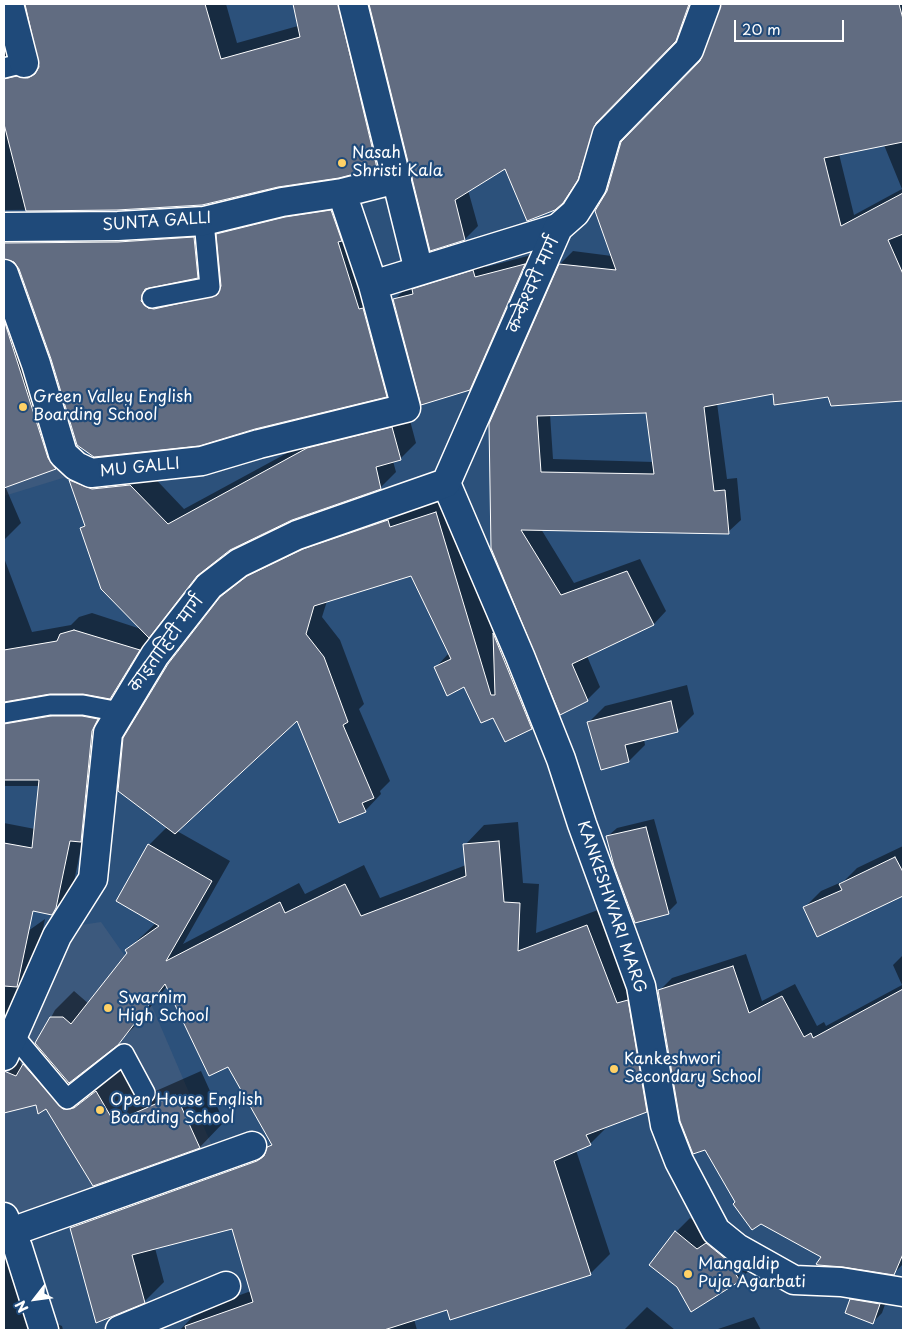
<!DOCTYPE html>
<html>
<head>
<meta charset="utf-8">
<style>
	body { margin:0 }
	#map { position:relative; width:907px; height:1334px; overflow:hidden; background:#2c517b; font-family:"Playpen Sans",sans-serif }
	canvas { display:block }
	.frame { position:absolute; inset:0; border:5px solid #fff; pointer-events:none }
	.north { position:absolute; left:10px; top:1274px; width:50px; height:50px; -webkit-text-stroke:4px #1f4a7a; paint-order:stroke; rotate:240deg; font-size:14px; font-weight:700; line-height:20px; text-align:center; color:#fff }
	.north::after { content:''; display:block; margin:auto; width:18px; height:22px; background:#fff; clip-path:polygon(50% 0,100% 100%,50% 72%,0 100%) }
	.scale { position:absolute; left:734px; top:20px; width:110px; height:22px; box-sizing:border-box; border:2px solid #fff; border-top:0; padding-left:6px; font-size:15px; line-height:18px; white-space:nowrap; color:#fff; -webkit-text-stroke:4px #1f4a7a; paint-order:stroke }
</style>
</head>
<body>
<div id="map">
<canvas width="907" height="1334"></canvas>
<div class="frame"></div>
<div class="north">N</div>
<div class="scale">20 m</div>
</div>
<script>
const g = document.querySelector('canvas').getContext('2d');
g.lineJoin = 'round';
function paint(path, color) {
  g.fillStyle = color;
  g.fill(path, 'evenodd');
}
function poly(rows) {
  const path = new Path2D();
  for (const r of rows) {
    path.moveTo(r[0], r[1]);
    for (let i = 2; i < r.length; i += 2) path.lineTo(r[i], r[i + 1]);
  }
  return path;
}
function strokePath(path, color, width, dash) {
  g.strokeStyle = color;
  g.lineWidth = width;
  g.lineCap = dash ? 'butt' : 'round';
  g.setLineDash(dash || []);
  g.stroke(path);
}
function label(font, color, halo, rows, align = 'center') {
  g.font = font + ' "Playpen Sans","Playpen Sans Deva",sans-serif';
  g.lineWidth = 4.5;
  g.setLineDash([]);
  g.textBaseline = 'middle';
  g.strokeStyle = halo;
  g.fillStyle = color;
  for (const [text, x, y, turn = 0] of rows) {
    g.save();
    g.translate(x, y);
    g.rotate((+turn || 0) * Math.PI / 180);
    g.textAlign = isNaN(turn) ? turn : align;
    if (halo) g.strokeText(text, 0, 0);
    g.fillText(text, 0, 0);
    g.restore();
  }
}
const built = poly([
	[19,331,66,477,4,496,4,336],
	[101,922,139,976,215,1153,20,1219,4,1204,4,1067,68,927]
]);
const shadow = poly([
	[4,4,34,60,40,61,26,4,99,4,105,22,139,17,185,4,226,4,237,43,305,24,316,13,357,4,394,150,377,167,339,176,117,209,5,210,7,218,211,221,214,260,197,277,159,285,165,292,172,293,222,282,218,235,235,218,348,194,403,379,386,396,52,358,20,268,15,261,5,257,72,451,55,467,5,486,21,523,4,540],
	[374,4,697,4,688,27,608,109,590,165,576,188,562,202,505,167,468,190,478,226,465,239],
	[749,4,903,4,903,399,832,404,829,396,774,393,717,403,727,479,737,478,741,520,728,532,541,529,574,583,640,559,666,611,654,624,587,656,600,687,587,700,492,548,560,264,573,251,612,256,751,24],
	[884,145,902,189,854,215,839,154],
	[647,411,654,462,553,459,550,414],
	[535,254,481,378,469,389,394,300,406,288,485,260,486,267],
	[408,413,416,443,400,459,393,461,396,472,380,488,291,519,229,549,205,568,153,632,156,633,127,680,110,697,83,693,48,693,11,699,12,703,114,703,97,824,83,838,72,891,55,908,4,899,4,823,35,829,40,786,4,786,4,558,32,632,71,625,79,617,92,613,141,629,81,528,85,524,70,480,86,465,146,469,184,509,324,433],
	[452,497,493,634,510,618,548,711,531,728,494,717,465,686,436,667,449,653,412,574,327,601,322,617,340,640,364,704,359,709,390,781,380,791,381,794,365,811,297,719,177,831,230,861,183,944,299,883,305,894,364,865,380,898,466,865,465,845,484,825,518,822,523,883,539,884,536,933,606,907,666,1091,646,1111,609,1125,590,1144,576,1150,610,1254,590,1274,448,1309,414,1319,417,1330,180,1330,199,1310,251,1291,233,1228,155,1248,164,1282,145,1301,97,1321,71,1228,91,1209,273,1144,229,1065,167,986,137,1024,117,1044,79,1074,89,1085,121,1067,140,1098,201,1071,224,1122,200,1147,94,1185,47,1107,37,1104,4,1112,4,1079,7,1073,37,1044,55,1010,74,991,89,1004,129,953,127,950,156,923,149,845,167,827,221,598,238,581,265,560],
	[22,1061,44,1086,41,1086,20,1063],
	[687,685,694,714,677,731,644,739,645,745,629,761,589,722,605,706],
	[654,819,677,903,668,912,608,836,617,828],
	[903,846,903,895,818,936,805,907,821,891,844,881,857,868],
	[45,919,37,959,16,1010,4,1023,4,948],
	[746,954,762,1001,795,984,817,1026,824,1022,826,1026,902,985,893,965,903,955,903,1264,894,1273,737,1202,659,991,672,978],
	[4,1210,52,1322,62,1326,63,1330,4,1330],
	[690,1218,754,1266,739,1280,691,1310,676,1232],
	[860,1291,888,1296,882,1313,873,1322,851,1300],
	[647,1307,675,1330,624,1330],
	[754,1317,761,1330,715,1330]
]);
const building = poly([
	[25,4,205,4,221,59,300,37,293,4,338,4,377,168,339,178,278,187,202,205,117,210,26,211,4,124,4,79,17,76,28,78,35,74,39,67,25,4],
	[369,4,689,4,676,41,596,123,578,180,563,203,555,210,527,221,505,169,455,200,465,240,430,251,369,4],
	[721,4,899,4,903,19,903,142,824,158,841,226,903,193,903,234,888,240,903,274,903,401,831,406,828,397,774,405,773,394,704,407,714,491,725,490,729,534,521,530,561,595,627,571,654,625,572,664,588,701,560,715,491,548,489,424,559,264,616,270,595,211,607,191,621,142,700,61,721,4],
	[646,413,654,474,541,472,537,416,646,413],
	[331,210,342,241,338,242,359,309,363,308,387,397,255,429,199,446,94,457,77,445,51,359,19,269,14,262,4,259,4,243,118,242,194,237,198,278,145,289,141,301,148,308,154,309,217,295,221,286,216,234,285,217,331,210],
	[525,264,470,390,421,405,393,299,413,294,412,289,473,270,475,277,525,264],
	[4,320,48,458,56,469,4,488,4,320],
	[392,427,401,460,376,467,381,489,292,520,230,550,197,576,149,638,101,589,80,528,85,526,69,480,92,489,130,485,168,524,307,448,392,427],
	[436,512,491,695,495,695,493,633,532,729,505,742,493,718,481,723,464,687,447,696,434,667,451,659,411,576,314,606,306,634,324,657,348,722,343,725,374,798,362,803,366,812,339,823,297,721,175,834,118,791,123,738,168,664,220,597,247,576,303,549,388,520,390,527,436,512],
	[74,630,140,650,110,699,83,694,50,694,4,702,4,650,57,641,60,634,74,630],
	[671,701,678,732,625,745,629,762,601,770,587,722,671,701],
	[51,716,82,716,98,719,92,731,81,842,70,841,56,908,52,915,33,911,17,987,4,986,4,843,32,848,39,780,4,780,4,724,51,716],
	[646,827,669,914,635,923,614,866,606,836,646,827],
	[499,841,504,902,520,903,518,951,587,925,617,1003,628,1000,647,1112,586,1135,591,1145,554,1161,591,1275,450,1320,447,1310,384,1330,186,1330,185,1326,253,1302,232,1229,132,1255,145,1303,96,1323,70,1228,257,1161,264,1156,267,1147,272,1145,228,1067,209,1076,165,984,118,1045,69,1083,35,1043,50,1017,63,1017,71,1024,127,953,125,950,159,926,116,901,148,844,212,881,166,961,280,902,285,913,345,884,361,916,466,876,463,844,499,841],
	[895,857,903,872,903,896,817,937,803,907,842,890,839,884,895,857],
	[733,966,749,1013,782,996,804,1037,811,1033,813,1038,903,989,903,1254,894,1275,843,1267,818,1265,816,1264,821,1257,761,1224,752,1230,733,1204,735,1202,705,1150,693,1154,680,1121,658,990,733,966],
	[23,1064,63,1109,74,1108,96,1091,114,1122,176,1095,200,1148,93,1186,46,1109,38,1114,36,1105,4,1113,4,1071,16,1076,23,1064],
	[675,1231,697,1249,706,1243,727,1260,740,1281,691,1312,677,1287,649,1265,675,1231],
	[850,1299,880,1304,873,1324,845,1313,850,1299]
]);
const service = poly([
	[4,68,24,63],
	[152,298,210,287,204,221],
	[4,713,50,705,83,705,120,712],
	[14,1036,67,1099,124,1054,145,1093]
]);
const minor = poly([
	[9,4,24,63],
	[353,4,419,271],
	[4,227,118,226,204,221,282,202,342,193,397,179],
	[4,274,36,364,63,454,76,466,91,473,202,461,259,444,406,408,373,285,342,193],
	[373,285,558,228],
	[446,483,520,656,561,759,582,824,641,986,665,1125,679,1161,716,1231,737,1248,794,1280,841,1282,903,1292],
	[4,1217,18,1248,44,1330],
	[11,1232,252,1146],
	[120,1330,226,1286]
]);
const tertiary = poly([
	[4,1056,57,936,93,879,108,733,155,655,209,586,239,563,297,535,446,483,558,228,575,213,592,186,607,134,689,50,706,4]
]);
const markers = [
	[342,163,5,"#ffd166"],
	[23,407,5,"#ffd166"],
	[108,1008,5,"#ffd166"],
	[614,1069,5,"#ffd166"],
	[100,1110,5,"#ffd166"],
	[688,1274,5,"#ffd166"]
];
const poiNames = [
	["Nasah",352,154],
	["Shristi Kala",352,172],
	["Green Valley English",33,398],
	["Boarding School",33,416],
	["Swarnim",118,999],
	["High School",118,1017],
	["Kankeshwori",624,1060],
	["Secondary School",624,1078],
	["Open House English",110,1101],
	["Boarding School",110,1119],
	["Mangaldip",698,1265],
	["Puja Agarbati",698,1283]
];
const streetNames = [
	["SUNTA GALLI",157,222,-4],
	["कन्केश्वरी मार्ग",534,285,-66],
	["MU GALLI",140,468,-6],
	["काइताहिटी मार्ग",167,644,-54],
	["KANKESHWARI MARG",611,907,71]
];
paint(built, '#3c597d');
paint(shadow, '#0007');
paint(building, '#616c81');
strokePath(building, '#fff', 1);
strokePath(service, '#fff', 22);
strokePath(minor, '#fff', 31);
strokePath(tertiary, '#fff', 31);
strokePath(service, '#1f4a7a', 19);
strokePath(minor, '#1f4a7a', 28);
strokePath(tertiary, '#1f4a7a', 28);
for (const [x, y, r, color] of markers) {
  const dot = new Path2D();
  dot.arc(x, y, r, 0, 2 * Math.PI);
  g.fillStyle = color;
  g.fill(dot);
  strokePath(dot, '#1f4a7a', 2);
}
label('16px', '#fff', '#1f4a7a', poiNames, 'left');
label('16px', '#fff', '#1f4a7a', streetNames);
</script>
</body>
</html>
